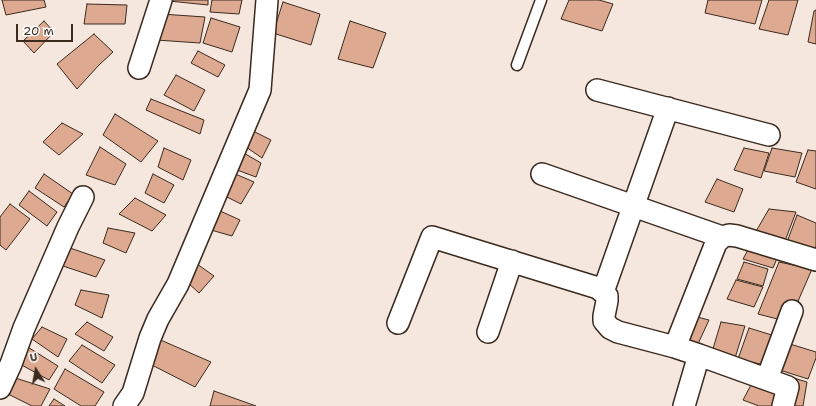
<!DOCTYPE html>
<html>
<head>
<meta charset="utf-8">
<style>
	body { margin:0 }
	#map { position:relative; width:816px; height:406px; overflow:hidden; background:#f5e6de; font-family:"Shantell Sans",sans-serif }
	canvas { display:block }
	.north { position:absolute; left:16px; top:350px; width:40px; height:40px; -webkit-text-stroke:3px #fff; paint-order:stroke; rotate:349deg; font-size:11px; font-weight:700; line-height:16px; text-align:center; color:#3b2a1e }
	.north::after { content:''; display:block; margin:auto; width:14px; height:18px; background:#3b2a1e; clip-path:polygon(50% 0,100% 100%,50% 72%,0 100%) }
	.scale { position:absolute; left:16px; top:24px; width:57px; height:18px; box-sizing:border-box; border:2px solid #3b2a1e; border-top:0; padding-left:5px; font-size:12px; line-height:14px; white-space:nowrap; color:#3b2a1e; -webkit-text-stroke:3px #fff; paint-order:stroke }
</style>
</head>
<body>
<div id="map">
<canvas width="816" height="406"></canvas>
<div class="north">U</div>
<div class="scale">20 m</div>
</div>
<script>
const g = document.querySelector('canvas').getContext('2d');
g.lineJoin = 'round';
function paint(path, color) {
  g.fillStyle = color;
  g.fill(path, 'evenodd');
}
function poly(rows) {
  const path = new Path2D();
  for (const r of rows) {
    path.moveTo(r[0], r[1]);
    for (let i = 2; i < r.length; i += 2) path.lineTo(r[i], r[i + 1]);
  }
  return path;
}
function strokePath(path, color, width, dash) {
  g.strokeStyle = color;
  g.lineWidth = width;
  g.lineCap = dash ? 'butt' : 'round';
  g.setLineDash(dash || []);
  g.stroke(path);
}
const building = poly([
	[2,0,44,0,46,7,6,15,2,0],
	[169,0,208,0,208,5,169,1,169,0],
	[212,0,242,0,239,14,210,12,212,0],
	[569,0,599,0,613,4,602,31,561,19,569,0],
	[708,0,762,0,755,24,705,13,708,0],
	[769,0,798,0,788,35,759,29,769,0],
	[283,2,320,14,311,45,273,33,283,2],
	[87,4,127,5,125,24,84,24,87,4],
	[816,10,816,44,808,42,814,11,816,10],
	[161,14,205,17,200,43,156,40,161,14],
	[211,18,240,27,232,52,203,43,211,18],
	[44,21,54,32,34,53,23,41,44,21],
	[350,21,386,33,373,68,338,59,350,21],
	[94,34,113,52,99,65,77,89,57,64,94,34],
	[198,51,225,65,218,77,191,63,198,51],
	[176,75,205,90,194,111,164,95,176,75],
	[151,99,204,120,200,134,146,110,151,99],
	[115,114,158,141,141,162,103,135,115,114],
	[62,123,83,134,59,155,43,142,62,123],
	[251,130,271,140,262,158,246,147,251,130],
	[100,147,126,164,115,185,86,175,100,147],
	[164,148,191,160,183,180,158,167,164,148],
	[744,148,769,153,761,178,734,170,744,148],
	[772,148,802,153,795,177,764,171,772,148],
	[808,150,816,151,816,189,796,182,808,150],
	[242,152,261,163,256,177,237,170,242,152],
	[233,173,254,182,241,204,225,196,233,173],
	[44,174,73,194,64,207,35,188,44,174],
	[153,174,174,185,164,203,145,193,153,174],
	[717,179,743,189,734,212,705,202,717,179],
	[29,191,57,212,47,226,19,205,29,191],
	[135,198,166,215,152,231,119,214,135,198],
	[10,204,30,219,6,250,0,245,0,217,10,204],
	[769,209,796,212,785,241,755,233,769,209],
	[218,210,240,220,232,236,211,230,218,210],
	[797,215,816,223,816,246,810,260,783,253,797,215],
	[108,228,135,233,126,253,103,243,108,228],
	[755,237,783,244,773,268,743,259,755,237],
	[70,248,105,260,96,277,60,265,70,248],
	[744,262,768,269,763,286,737,279,744,262],
	[779,262,812,269,789,322,758,314,779,262],
	[197,264,214,276,199,293,187,282,197,264],
	[736,280,763,287,754,307,727,299,736,280],
	[81,290,109,295,102,318,75,305,81,290],
	[685,314,709,320,697,346,677,339,685,314],
	[87,322,113,337,104,351,75,334,87,322],
	[721,322,745,326,735,358,712,352,721,322],
	[42,327,67,339,58,357,32,339,42,327],
	[749,328,775,336,765,365,738,359,749,328],
	[156,338,211,362,195,387,146,362,156,338],
	[777,340,816,352,816,358,808,379,767,366,777,340],
	[82,345,115,365,102,383,69,361,82,345],
	[26,346,58,366,49,380,18,363,26,346],
	[760,368,807,382,803,406,759,406,743,400,760,368],
	[65,369,104,392,95,406,81,406,54,389,65,369],
	[9,376,50,389,41,406,32,406,2,391,9,376],
	[214,391,256,406,210,406,214,391],
	[54,399,65,406,49,406,54,399]
]);
const service = poly([
	[517,65,541,0]
]);
const minor = poly([
	[139,68,161,0],
	[597,90,769,135],
	[542,174,722,237],
	[603,292,668,108],
	[398,323,432,237,598,288,607,296,607,301,604,316,604,321,610,328,618,332,675,347,716,243,722,237,729,235,737,236,816,260],
	[488,332,512,261],
	[675,347,699,355,788,387,783,406],
	[767,379,792,311],
	[0,388,11,364,24,328,68,227,83,197],
	[124,406,133,393,150,338,158,319,178,284,260,90,267,0],
	[684,406,699,355]
]);
paint(building, '#ddaa91');
strokePath(building, '#3b2a1e', 1);
strokePath(service, '#3b2a1e', 13);
strokePath(minor, '#3b2a1e', 24);
strokePath(service, '#fff', 10);
strokePath(minor, '#fff', 21);
</script>
</body>
</html>
